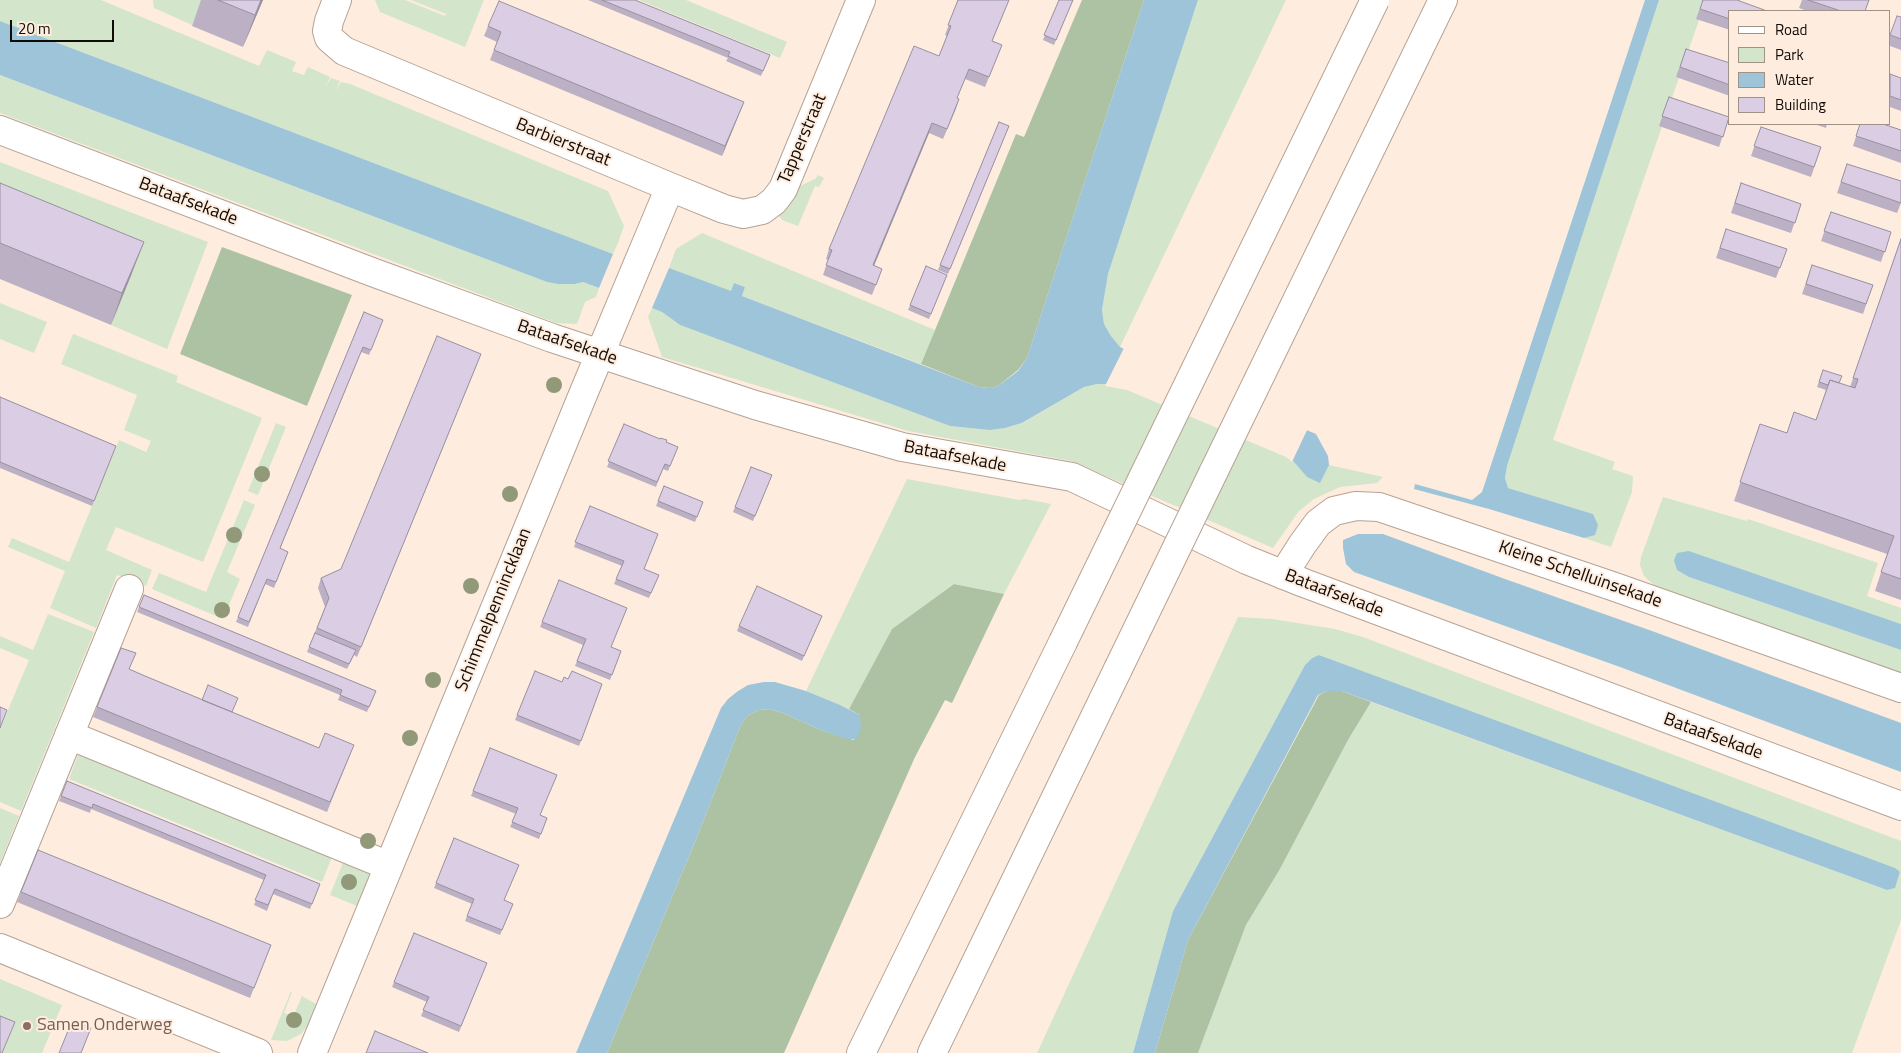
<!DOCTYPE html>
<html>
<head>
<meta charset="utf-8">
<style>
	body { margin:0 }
	#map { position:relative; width:1901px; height:1053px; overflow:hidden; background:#feeddf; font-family:"Titillium Web",sans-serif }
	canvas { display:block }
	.legend { position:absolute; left:1728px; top:10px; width:162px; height:115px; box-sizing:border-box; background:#feeddf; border:1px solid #9f9388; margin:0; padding:6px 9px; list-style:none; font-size:15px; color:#110b06 }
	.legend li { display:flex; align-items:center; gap:10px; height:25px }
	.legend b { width:25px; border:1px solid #9f9388 }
	.scale { position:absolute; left:10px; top:20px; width:104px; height:22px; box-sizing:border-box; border:2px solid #110b06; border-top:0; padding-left:6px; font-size:15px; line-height:18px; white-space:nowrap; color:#110b06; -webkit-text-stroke:4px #feeddf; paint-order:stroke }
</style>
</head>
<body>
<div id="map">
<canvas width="1901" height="1053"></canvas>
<ul class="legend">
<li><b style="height:6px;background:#fff"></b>Road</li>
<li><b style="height:14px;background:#d3e5cb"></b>Park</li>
<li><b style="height:14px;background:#9dc4d9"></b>Water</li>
<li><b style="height:14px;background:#dbcee4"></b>Building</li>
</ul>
<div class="scale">20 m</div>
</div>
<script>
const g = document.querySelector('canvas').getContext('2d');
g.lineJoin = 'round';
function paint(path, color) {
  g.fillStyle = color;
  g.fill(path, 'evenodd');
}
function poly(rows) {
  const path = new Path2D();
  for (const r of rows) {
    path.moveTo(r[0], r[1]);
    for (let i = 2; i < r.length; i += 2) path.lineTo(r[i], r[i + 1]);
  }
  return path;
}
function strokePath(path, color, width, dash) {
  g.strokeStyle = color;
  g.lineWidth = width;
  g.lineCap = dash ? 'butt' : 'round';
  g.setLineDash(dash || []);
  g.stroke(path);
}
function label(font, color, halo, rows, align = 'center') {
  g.font = font + ' "Titillium Web",sans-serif';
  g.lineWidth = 4;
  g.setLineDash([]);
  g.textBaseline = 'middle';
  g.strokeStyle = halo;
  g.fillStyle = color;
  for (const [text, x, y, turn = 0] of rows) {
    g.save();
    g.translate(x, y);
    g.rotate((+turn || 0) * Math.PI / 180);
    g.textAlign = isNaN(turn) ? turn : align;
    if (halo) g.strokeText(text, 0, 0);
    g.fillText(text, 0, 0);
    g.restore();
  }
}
const green = poly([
	[0,0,101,0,259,66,267,50,296,62,292,71,304,75,308,67,330,77,326,86,331,78,340,81,336,91,341,82,350,84,608,191,624,226,618,243,613,254,0,21],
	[153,0,203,0,192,25,154,8],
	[375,0,405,0,445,16,446,14,411,0,484,0,465,47,380,12],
	[639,0,686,0,787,42,780,58],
	[1198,0,1286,0,1120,347,1111,336,1104,324,1102,310,1108,274],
	[1659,0,1706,0,1553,440,1615,462,1612,469,1633,476,1632,492,1611,547,1584,538,1595,534,1593,514,1508,488,1505,478,1507,466],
	[0,75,547,282,558,284,575,284,583,282,599,288,596,297,585,302,577,324,556,323,0,113],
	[0,162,208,242,167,349,111,325,132,273,0,219],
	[818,175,824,178,819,187,815,186,798,226,782,220,779,216,791,203,800,186,815,179],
	[702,233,935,330,921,364,742,296,745,287,735,283,731,292,669,268,676,249],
	[0,303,47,322,34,353,0,339],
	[652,308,662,312,680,325,950,426,990,430,1005,428,1023,423,1084,387,1097,384,1116,384,1287,454,1307,477,1320,482,1329,465,1383,477,1377,483,1340,487,1314,499,1299,511,1273,548,1071,461,908,431,662,357,648,317],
	[73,334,178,376,176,382,262,418,203,562,116,527,106,550,152,570,146,586,117,575,96,628,50,608,65,571,8,547,12,538,69,562,119,440,146,452,151,441,124,430,137,395,61,364],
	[276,423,286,427,258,495,248,491],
	[907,479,1019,500,1025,499,1051,504,1004,594,954,584,892,629,849,709,806,691],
	[1663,497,1747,521,1748,519,1878,563,1867,596,1901,608,1901,624,1689,551,1689,577,1901,650,1901,673,1655,586,1644,576,1640,565,1641,557],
	[244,500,255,505,227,572,240,579,223,619,152,589,159,573,206,592],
	[48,614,94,632,21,811,0,802,0,729,29,660,0,648,0,636,33,650],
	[1238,617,1272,619,1335,629,1363,637,1901,841,1901,920,1852,1053,1198,1053,1246,925,1280,869,1348,740,1371,702,1887,890,1894,888,1897,882,1900,872,1319,655,1312,658,1305,665,1173,911,1133,1053,1037,1053],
	[80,750,333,854,322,882,69,779],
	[0,808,19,816,0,863],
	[344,860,371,871,357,906,330,895],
	[0,979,62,1005,42,1053,2,1053,13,1027,0,1022],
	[291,991,292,992,284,1013,293,1017,302,996,316,1004,308,1025,301,1034,287,1041,271,1040]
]);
const forest = poly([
	[1082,0,1144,0,1027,358,1018,370,998,386,990,388,979,387,921,364,1016,134,1024,137],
	[222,247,352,295,307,406,180,354],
	[954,584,1004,594,952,703,945,700,915,757,784,1053,607,1053,697,837,740,727,747,716,759,710,769,709,783,713,823,731,854,740,860,715,849,709,892,629],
	[1327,691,1342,691,1371,702,1348,740,1280,869,1246,925,1198,1053,1155,1053,1188,940,1319,695]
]);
const water = poly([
	[1144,0,1198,0,1108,274,1102,310,1104,324,1111,336,1120,347,1212,390,1316,434,1328,456,1329,465,1320,483,1307,477,1287,454,1116,384,1097,384,1084,387,1022,423,1005,428,990,430,950,426,680,325,662,312,652,308,669,268,731,291,734,283,745,287,742,296,979,387,990,388,998,386,1018,371,1027,358],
	[1645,0,1659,0,1507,466,1505,478,1508,488,1593,514,1598,525,1595,535,1584,538,1489,509,1414,489,1415,484,1472,500,1482,492],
	[0,21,613,254,599,288,583,282,575,284,558,284,547,282,0,75],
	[1358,534,1383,534,1505,579,1652,631,1901,723,1901,772,1620,667,1354,572,1346,564,1343,548,1343,540],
	[1689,551,1901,624,1901,650,1689,577,1677,570,1674,560,1677,553],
	[1319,655,1895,868,1900,872,1895,888,1887,890,1342,691,1327,691,1318,695,1188,940,1155,1053,1133,1053,1173,911,1305,665,1312,658],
	[764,682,775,682,806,691,840,705,860,715,861,728,857,739,847,739,823,731,783,713,769,709,759,710,747,716,740,727,697,837,607,1053,576,1053,721,708,728,699,738,691,748,685]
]);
const pier = poly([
	[1125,346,1213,388,1308,428,1292,462,1286,457,1127,390,1105,386]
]);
const minor = poly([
	[337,0,329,21,327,31,329,38,344,51,670,187,724,209,743,214,762,210,774,201,783,189,861,0],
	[0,130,372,272,552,338,755,405,902,447,1072,477,1247,560,1304,583,1901,806],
	[1283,575,1302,545,1318,523,1334,511,1356,506,1379,507,1612,586,1901,688],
	[69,735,389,866],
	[0,904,129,589],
	[0,948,258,1053],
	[312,1053,584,392,670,187]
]);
const highway = poly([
	[1213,473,1443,0],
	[861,1053,1063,642],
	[932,1053,1118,669]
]);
const highwayBridge = poly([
	[1063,642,1375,0],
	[1118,669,1213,473]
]);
const trees = [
	[554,385],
	[262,474],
	[510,494],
	[234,535],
	[471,586],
	[222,610],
	[433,680],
	[410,738],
	[368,841],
	[349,882],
	[294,1020]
];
const wall = poly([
	[201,0,263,0,243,47,192,26],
	[588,0,635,0,770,55,761,76,726,61,728,58],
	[958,0,1009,0,992,41,1002,45,985,87,965,79,957,98,959,99,956,109,943,139,929,133,874,266,882,269,872,295,823,275,828,260,826,259,829,249,939,56,947,36,945,35],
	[1059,0,1073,0,1054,45,1043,40],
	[1703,0,1730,11,1730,30,1696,19],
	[1802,0,1869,0,1865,11,1807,11,1799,8],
	[1901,17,1901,50,1890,46,1890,35],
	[488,26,744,102,722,156,490,60,497,42,484,36],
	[1686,49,1730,63,1730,96,1676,77],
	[1890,74,1901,78,1901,111,1890,107],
	[1669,97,1729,117,1719,147,1659,126],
	[999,122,1009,126,948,274,938,270],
	[1814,124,1827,124,1826,128],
	[1860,124,1901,130,1901,163,1853,146],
	[1761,127,1821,147,1811,177,1751,156],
	[1847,164,1901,203,1897,213,1837,193],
	[0,183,132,273,111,325,0,279],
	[1741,183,1801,204,1791,233,1731,213],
	[1831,212,1891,232,1881,262,1821,241],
	[1726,229,1787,249,1776,278,1716,258],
	[1901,238,1901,600,1875,591,1887,554,1734,501,1760,424,1787,433,1816,420,1826,390,1817,387,1823,370,1839,383,1850,387],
	[1812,265,1873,285,1863,314,1802,294],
	[926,266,947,275,929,319,908,310],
	[364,312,383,320,369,355,361,352,280,549,288,552,274,588,265,584,248,627,236,622],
	[477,364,357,657,354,655,347,669,307,652,325,607,318,588,321,578,341,569],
	[0,397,116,446,92,506,0,468],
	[624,424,678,447,668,471,663,469,656,487,607,467],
	[751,467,772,475,753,521,733,512],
	[664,486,703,502,695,522,656,506],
	[590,506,644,569,659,575,649,598,614,584,622,566,574,547],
	[559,580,611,647,621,651,610,680,575,666,583,645,540,627],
	[144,595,376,691,367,712,338,700,340,695,137,612],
	[822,616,802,661,737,631,739,626],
	[130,670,319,748,350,755,327,812,93,717,97,707],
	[535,671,562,682,568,679,602,684,579,746,515,720],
	[490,748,540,815,547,818,539,839,510,827,516,814,471,796],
	[67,781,320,884,310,909,273,894,267,911,254,905,264,880,91,809,90,813,59,801],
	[454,838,505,900,513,904,500,935,465,921,472,904,434,888],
	[21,892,271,945,250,998,17,902],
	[414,933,487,963,459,1032,421,1016,427,1002,392,987]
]);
const shadedWall = poly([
	[261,0,263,0,243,47,255,15],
	[744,102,740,112,722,156,725,146],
	[932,123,929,133,870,275,873,265],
	[144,242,132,273,111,325,122,293],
	[481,354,477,364,357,657,361,647]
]);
const building = poly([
	[218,0,261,0,255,15,218,0],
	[602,0,635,0,770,55,763,71,728,56,730,52,602,0],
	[958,0,1009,0,992,41,1002,45,989,77,969,69,957,98,959,99,947,129,932,123,873,265,882,269,876,285,826,265,832,250,829,249,914,46,939,56,951,26,948,25,958,0],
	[1059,0,1073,0,1056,40,1044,35,1059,0],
	[1703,0,1737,0,1767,11,1730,11,1730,19,1700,9,1703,0],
	[1808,0,1869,0,1865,11,1841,11,1808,0],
	[499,1,744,102,725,146,494,50,501,32,488,26,499,1],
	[1897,16,1901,17,1901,39,1890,35,1897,16],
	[1686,49,1730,63,1730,85,1680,67,1686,49],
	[1890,74,1901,78,1901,100,1890,96,1890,74],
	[1669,97,1729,117,1723,137,1662,116,1669,97],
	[999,122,1009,126,950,269,940,265,999,122],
	[1860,124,1883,124,1901,130,1901,151,1856,136,1860,124],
	[1761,127,1821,147,1814,167,1754,146,1761,127],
	[1847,164,1901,181,1901,203,1841,182,1847,164],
	[0,183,144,242,122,293,0,243,0,183],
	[1741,183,1801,204,1795,223,1735,203,1741,183],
	[1831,212,1891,232,1885,252,1824,231,1831,212],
	[1726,229,1787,249,1780,268,1720,248,1726,229],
	[1901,239,1901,579,1881,572,1894,536,1740,482,1760,424,1787,433,1794,412,1816,420,1830,380,1855,388,1858,379,1853,378,1901,239],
	[1812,265,1873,285,1866,304,1806,284,1812,265],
	[926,266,947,275,931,314,910,305,926,266],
	[364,312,383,320,371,350,363,347,280,548,288,552,276,582,267,579,249,622,238,617,364,312],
	[437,336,481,354,361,647,317,628,329,598,321,578,341,569,437,336],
	[1823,370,1842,376,1839,383,1830,380,1828,385,1819,382,1823,370],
	[0,397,116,446,94,501,0,462,0,397],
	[624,424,660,439,660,438,667,440,666,442,678,447,670,466,665,464,657,482,608,461,624,424],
	[751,467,772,475,755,516,735,507,751,467],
	[664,486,703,502,697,517,658,501,664,486],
	[590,506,658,534,644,569,659,575,651,593,616,579,624,561,575,542,590,506],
	[559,580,627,608,611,647,621,651,612,675,577,661,586,639,542,622,559,580],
	[757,586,822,616,804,656,739,626,757,586],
	[144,595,376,691,369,707,340,695,342,690,139,607,144,595],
	[315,633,356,650,349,664,309,647,315,633],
	[121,648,136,653,129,669,145,676,319,748,325,733,354,745,330,802,97,707,121,648],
	[535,671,562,682,564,677,568,679,572,671,602,684,581,741,517,715,535,671],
	[208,685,238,698,232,712,202,700,208,685],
	[0,707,7,710,0,728,0,707],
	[490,748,557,775,540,815,547,818,541,834,512,822,518,808,473,791,490,748],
	[67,781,320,884,312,904,275,889,268,905,255,900,266,875,93,804,92,808,61,796,67,781],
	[454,838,519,865,504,900,513,904,502,930,467,916,474,899,436,883,454,838],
	[38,850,271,945,254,988,21,892,38,850],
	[414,933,487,963,461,1026,423,1010,429,997,394,982,414,933],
	[0,1016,15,1022,2,1053,0,1053,0,1016],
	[72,1021,91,1028,81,1053,59,1053,72,1021],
	[375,1031,428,1053,366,1053,375,1031]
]);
const markers = [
	[27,1026,5,"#8d6e63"]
];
const streetNames = [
	["Tapperstraat",803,139,-67],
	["Barbierstraat",563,143,22],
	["Bataafsekade",188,202,21],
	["Bataafsekade",567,343,19],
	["Bataafsekade",955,457,11],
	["Kleine Schelluinsekade",1580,575,19],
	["Bataafsekade",1334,594,21],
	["Schimmelpennincklaan",494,610,-68],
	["Bataafsekade",1713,737,20]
];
const educationNames = [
	["Samen Onderweg",37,1026]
];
paint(green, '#d3e5cb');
paint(forest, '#adc2a2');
paint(water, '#9dc4d9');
paint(pier, '#feeddf');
strokePath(minor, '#b6a293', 30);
strokePath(highway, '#b6a293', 30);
strokePath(minor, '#fff', 28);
strokePath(highway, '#fff', 28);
strokePath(highwayBridge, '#b6a293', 30, []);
strokePath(highwayBridge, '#fff', 28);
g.fillStyle = '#919979';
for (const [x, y] of trees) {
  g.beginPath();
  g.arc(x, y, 8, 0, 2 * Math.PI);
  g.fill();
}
paint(wall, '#bcb1c4');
paint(shadedWall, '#9990a0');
paint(building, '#dbcee4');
strokePath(building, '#9990a0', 1);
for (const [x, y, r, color] of markers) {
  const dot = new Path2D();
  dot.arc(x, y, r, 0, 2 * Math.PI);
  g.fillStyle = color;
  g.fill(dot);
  strokePath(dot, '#feeddf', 2);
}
label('18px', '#110b06', '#feeddf', streetNames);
label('18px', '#785e54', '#feeddf', educationNames, 'left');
</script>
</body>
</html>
